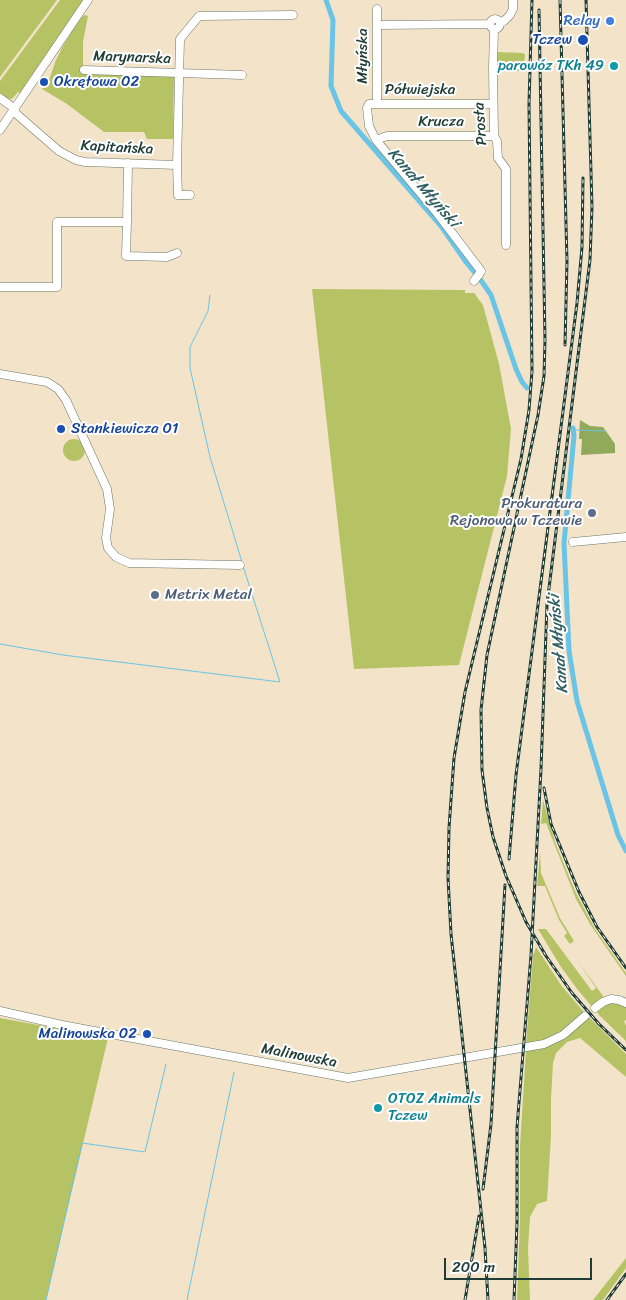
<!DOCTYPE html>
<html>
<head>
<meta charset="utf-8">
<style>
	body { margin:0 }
	#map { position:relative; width:626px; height:1300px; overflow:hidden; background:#f3e3c9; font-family:Sriracha,sans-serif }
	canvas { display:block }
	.scale { position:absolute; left:444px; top:1258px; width:148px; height:22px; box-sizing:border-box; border:2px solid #1f3d34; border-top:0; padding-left:6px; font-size:15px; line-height:18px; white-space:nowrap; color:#1f3d34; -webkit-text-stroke:4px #fff; paint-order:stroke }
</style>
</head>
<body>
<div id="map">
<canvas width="626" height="1300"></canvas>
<div class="scale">200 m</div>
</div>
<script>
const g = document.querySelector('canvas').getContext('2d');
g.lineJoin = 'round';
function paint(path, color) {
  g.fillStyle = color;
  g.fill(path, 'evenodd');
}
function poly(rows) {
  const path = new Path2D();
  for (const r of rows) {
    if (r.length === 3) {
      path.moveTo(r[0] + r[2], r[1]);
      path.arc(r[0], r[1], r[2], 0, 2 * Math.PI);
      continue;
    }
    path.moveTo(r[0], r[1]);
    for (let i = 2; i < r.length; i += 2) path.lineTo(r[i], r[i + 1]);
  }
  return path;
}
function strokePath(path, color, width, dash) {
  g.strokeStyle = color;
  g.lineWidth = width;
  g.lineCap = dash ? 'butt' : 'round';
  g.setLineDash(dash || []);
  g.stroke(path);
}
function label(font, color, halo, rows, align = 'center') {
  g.font = font + ' Sriracha,sans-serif';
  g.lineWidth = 4;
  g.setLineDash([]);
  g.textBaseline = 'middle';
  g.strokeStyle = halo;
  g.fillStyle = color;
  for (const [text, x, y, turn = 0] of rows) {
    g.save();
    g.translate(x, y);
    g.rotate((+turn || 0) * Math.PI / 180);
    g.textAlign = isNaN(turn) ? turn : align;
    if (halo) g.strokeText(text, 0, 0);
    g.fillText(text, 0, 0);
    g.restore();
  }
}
const green = poly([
	[0,0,57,0,0,77],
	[60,0,84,0,20,93,18,92,12,99,6,98,0,93,0,81],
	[85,15,88,16,83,42,83,72,174,76,173,139,147,139,144,132,104,132,67,104,42,89,49,80,56,60,63,46,80,18],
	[497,52,522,53,525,54,524,71,497,71],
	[312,289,465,290,465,293,474,293,483,305,499,364,511,429,507,476,459,665,354,669],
	[74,450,11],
	[543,800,555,842,575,891,595,929,626,973,626,976,590,924,576,899,546,823,541,824],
	[540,853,541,873,560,918,574,941,570,944,564,936,567,933,559,920,545,886,537,886],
	[538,929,546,929,592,991,596,988,577,960,603,996,603,997,593,1006,616,1002,626,1007,626,1020,624,1021,626,1026,626,1041,600,1016,577,989,561,967],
	[536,947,561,985,583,1011,626,1054,626,1077,580,1038,567,1042,556,1053,553,1063,551,1099,551,1136,547,1201,537,1204,530,1217,528,1248,530,1300,517,1300,520,1221,520,1145,526,1051,568,1035,587,1019,551,1038,526,1044,533,956],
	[0,1018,108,1038,46,1300,0,1300],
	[626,1258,626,1268,603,1300,593,1300]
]);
const forest = poly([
	[580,420,590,426,603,427,615,444,615,453,581,455,582,439,579,439]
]);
const stream = poly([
	[210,295,208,311,190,347,190,368,210,457,242,562],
	[574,430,605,431],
	[0,644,63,655,280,682,243,566],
	[46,1300,82,1143,145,1152,166,1064],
	[187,1300,234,1072]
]);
const canal = poly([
	[326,0,333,20,331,86,341,111,441,226,466,262,480,279,491,295,516,369,522,382,527,388],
	[573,428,574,436,564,543,569,651,577,701,618,835,626,851]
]);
const minor = poly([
	[377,9,377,104],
	[495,24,5],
	[500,22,504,21,510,15,513,9,513,0],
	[377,25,490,24],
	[494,29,493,68,494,136,497,141,498,158,506,169,506,245],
	[84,70,242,75],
	[0,98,15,109],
	[13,111,59,151,76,160,85,162,177,165],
	[0,130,88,0],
	[376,140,369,126,367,108,369,104,493,104],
	[190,195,178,195,177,165,180,39,199,16,293,15],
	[127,222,126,256,167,257,177,253],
	[481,271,437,213,376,140,387,136,494,136],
	[474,281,480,273],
	[0,287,57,287,57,222,127,222,128,163],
	[0,374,47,382,58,389,66,400,107,489,110,509,106,538,108,548,116,557,129,563,240,565],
	[573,542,626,537],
	[595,1008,603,1002,611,999,619,1000,626,1003],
	[0,1011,62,1025,348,1078,544,1044,563,1035,585,1016]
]);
const rail = poly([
	[560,0,567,261,565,345],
	[539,10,545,340,544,376,538,415,487,655,481,710,482,770,487,808,493,837,506,876,526,922,546,956,572,993,599,1024,626,1050],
	[544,788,551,824,579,892,597,927,626,968],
	[509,859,516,775,577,303,582,247,583,178],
	[483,1189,491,1124,505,885],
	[465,1300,479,1216],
	[488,1300,485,1248,451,934,448,878,449,828,454,758,465,692,521,459,529,410,532,371,529,104,532,0],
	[514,1300,517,1223,517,1127,531,955,541,769,547,604,590,260,592,207,586,0],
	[607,1300,626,1274]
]);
const markers = [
	[610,21,5,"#3f7fe0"],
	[583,40,6,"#1a4fb4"],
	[614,66,5,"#0f9aa8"],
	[44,82,5,"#1a4fb4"],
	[61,429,5,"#1a4fb4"],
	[592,513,5,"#5c6f8a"],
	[155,595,5,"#5c6f8a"],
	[147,1034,5,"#1a4fb4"],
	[378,1108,5,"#0f9aa8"]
];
const shopNames = [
	["Relay",600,21]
];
const transitNames = [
	["Tczew",572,40],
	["Okrętowa 02",54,82,"left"],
	["Stankiewicza 01",71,429,"left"],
	["Malinowska 02",137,1034]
];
const streetNames = [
	["Młyńska",363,56,-90],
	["Marynarska",132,58,2],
	["Półwiejska",420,90],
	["Krucza",441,122],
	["Prosta",481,124,-94],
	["Kapitańska",117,148,3],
	["Malinowska",299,1056,11]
];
const cultureNames = [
	["parowóz TKh 49",604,66],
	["OTOZ Animals",388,1099,"left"],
	["Tczew",388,1116,"left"]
];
const serviceNames = [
	["Prokuratura",582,504],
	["Rejonowa w Tczewie",582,521],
	["Metrix Metal",165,595,"left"]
];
const waterNames = [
	["Kanał Młyński",423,188,49],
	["Kanał Młyński",559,644,-95]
];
paint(green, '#b6c365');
paint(forest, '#90a95a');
strokePath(stream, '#69c4e6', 1);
strokePath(canal, '#69c4e6', 5);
strokePath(minor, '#697768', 9);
strokePath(minor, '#fff', 8);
strokePath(rail, '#1f3d34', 3);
strokePath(rail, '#fff', 1, [4]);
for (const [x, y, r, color] of markers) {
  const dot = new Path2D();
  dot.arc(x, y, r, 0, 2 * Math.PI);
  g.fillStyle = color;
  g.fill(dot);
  strokePath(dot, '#fff', 2);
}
label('15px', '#366cbe', '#fff', shopNames, 'right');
label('15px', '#164399', '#fff', transitNames, 'right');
label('15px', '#1f3d34', '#fff', streetNames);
label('15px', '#0d838f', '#fff', cultureNames, 'right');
label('15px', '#4e5e75', '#fff', serviceNames, 'right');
label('italic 16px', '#325f60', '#fff', waterNames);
</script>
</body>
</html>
